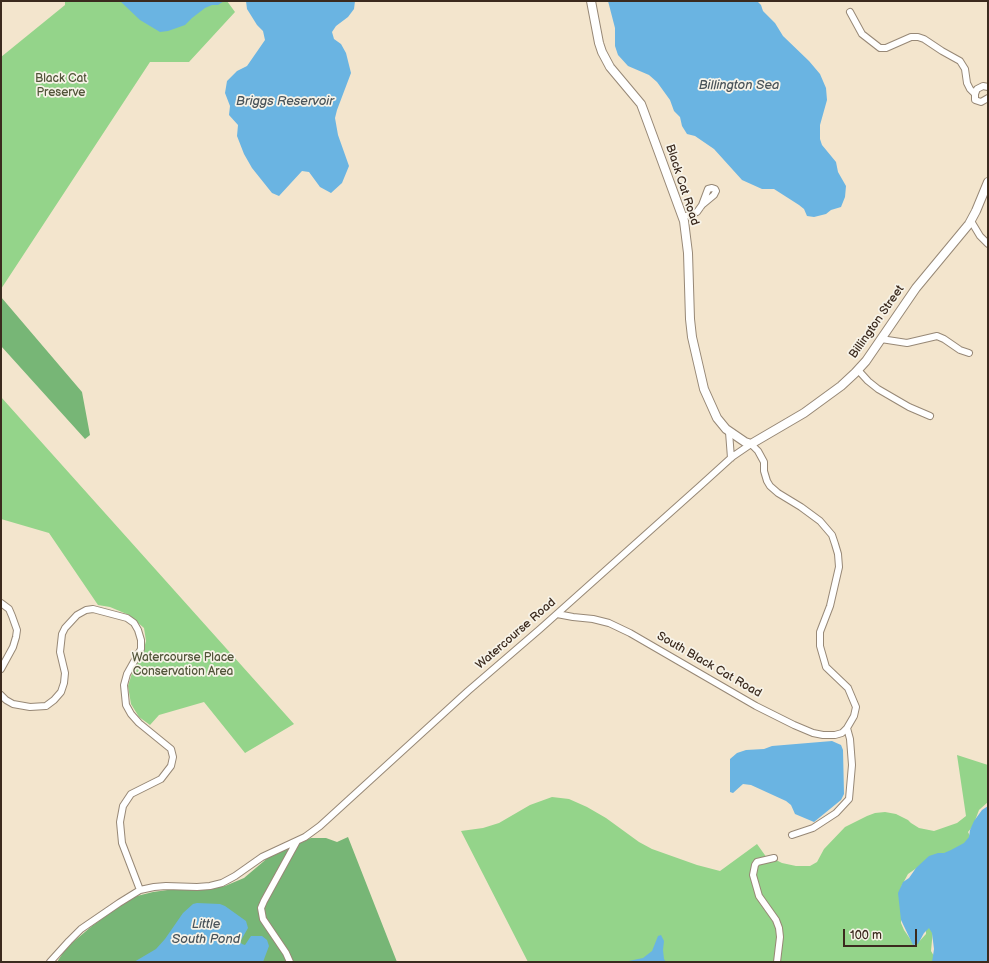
<!DOCTYPE html>
<html>
<head>
<meta charset="utf-8">
<style>
	body { margin:0 }
	#map { position:relative; width:989px; height:963px; overflow:hidden; background:#f3e5cd; font-family:"Balsamiq Sans",sans-serif }
	canvas { display:block }
	.frame { position:absolute; inset:0; border:2px solid #3b2a1e; pointer-events:none }
	.scale { position:absolute; left:843px; top:929px; width:74px; height:18px; box-sizing:border-box; border:2px solid #3b2a1e; border-top:0; padding-left:5px; font-size:12px; line-height:14px; white-space:nowrap; color:#3b2a1e; -webkit-text-stroke:3px #f7f3e8; paint-order:stroke }
</style>
</head>
<body>
<div id="map">
<canvas width="989" height="963"></canvas>
<div class="frame"></div>
<div class="scale">100 m</div>
</div>
<script>
const g = document.querySelector('canvas').getContext('2d');
g.lineJoin = 'round';
function paint(path, color) {
  g.fillStyle = color;
  g.fill(path, 'evenodd');
}
function poly(rows) {
  const path = new Path2D();
  for (const r of rows) {
    path.moveTo(r[0], r[1]);
    for (let i = 2; i < r.length; i += 2) path.lineTo(r[i], r[i + 1]);
  }
  return path;
}
function strokePath(path, color, width, dash) {
  g.strokeStyle = color;
  g.lineWidth = width;
  g.lineCap = dash ? 'butt' : 'round';
  g.setLineDash(dash || []);
  g.stroke(path);
}
function label(font, color, halo, rows, align = 'center') {
  g.font = font + ' "Balsamiq Sans",sans-serif';
  g.lineWidth = 3.5;
  g.setLineDash([]);
  g.textBaseline = 'middle';
  g.strokeStyle = halo;
  g.fillStyle = color;
  for (const [text, x, y, turn = 0] of rows) {
    g.save();
    g.translate(x, y);
    g.rotate((+turn || 0) * Math.PI / 180);
    g.textAlign = isNaN(turn) ? turn : align;
    if (halo) g.strokeText(text, 0, 0);
    g.fillText(text, 0, 0);
    g.restore();
  }
}
const green = poly([
	[65,1,227,1,235,12,189,62,150,62,1,289,1,57,65,5],
	[1,397,294,724,245,753,204,702,159,715,150,725,139,717,131,704,128,686,133,670,142,656,146,641,144,628,129,615,110,607,98,605,49,533,1,519],
	[957,755,988,765,988,802,979,810,973,826,968,832,971,838,966,845,950,854,931,856,921,865,908,874,901,887,901,923,904,930,915,946,926,934,926,923,933,930,931,951,934,956,935,962,528,962,461,831,483,828,499,823,530,805,552,797,569,799,587,807,606,818,639,842,652,849,697,865,720,871,757,844,767,858,772,858,782,863,796,866,810,866,817,862,824,849,845,827,867,816,875,813,885,812,896,814,908,820,911,823,919,828,934,831,957,823,966,816]
]);
const forest = poly([
	[1,297,82,392,90,435,85,439,1,346],
	[348,837,397,962,57,962,66,948,92,926,125,902,137,896,153,892,182,888,202,890,225,886,244,878,270,856,311,838,326,838,337,842]
]);
const water = poly([
	[120,1,224,1,218,5,212,5,205,8,192,18,185,25,168,31,160,32,140,20],
	[246,1,355,1,354,9,348,17,336,26,332,32,334,39,341,44,346,53,351,73,337,110,335,118,338,135,349,166,342,183,331,193,320,187,309,172,302,171,279,196,272,193,252,168,244,154,237,136,238,125,229,115,230,106,225,93,227,81,237,71,247,66,265,40,263,31,257,25,247,9],
	[608,1,757,1,761,5,763,11,775,23,783,36,809,61,820,74,826,88,827,100,820,125,820,139,822,145,836,162,838,172,846,186,845,197,841,207,831,210,826,214,814,217,807,216,804,209,799,205,774,189,762,189,742,180,714,149,695,136,687,134,682,126,680,117,674,111,670,100,657,82,649,75,628,66,618,55,615,46,615,28],
	[832,741,841,745,843,750,844,794,841,800,814,822,795,814,791,805,786,801,751,785,743,784,733,793,730,792,730,759,737,753,746,750,764,749,772,746],
	[988,806,988,962,932,962,934,949,932,933,929,928,924,933,918,944,913,945,901,920,898,893,903,882,909,878,916,868,929,856,938,853,944,853,951,850,964,843,969,837,970,830,974,821,982,810],
	[197,903,220,904,225,906,246,921,248,928,240,942,242,944,245,945,251,936,262,936,267,940,269,946,263,962,134,962,156,949,165,939,183,913,193,904],
	[661,935,664,941,663,950,664,959,666,962,624,962,643,958,652,951,658,936]
]);
const street = poly([
	[850,12,862,34,880,48,886,48,911,37,918,37,924,39,942,51,960,61,965,69,967,83,970,89,975,94],
	[988,87,983,86,977,89,975,94,975,100,981,102,988,98],
	[683,217,697,212,702,205,714,195,716,191,715,189,712,188,708,189,702,205],
	[971,221,980,236,988,244],
	[881,339,907,343,937,336,944,339,960,350,969,353],
	[858,370,868,381,878,389,909,407,930,416],
	[729,432,731,458],
	[1,603,9,609,12,616,17,630,16,637,13,647,1,669],
	[557,614,573,617,593,619,609,623,630,633,756,706,794,725,813,733,823,735,835,735,842,733,847,728],
	[1,695,6,700,13,704,30,707,46,706,54,700,61,692,64,683,65,673,60,652,62,634,65,628,77,615,86,610,93,609,127,618,134,623,138,630,141,640,141,649,127,674,124,685,126,705,131,714,139,723,171,749,173,757,171,766,161,779,131,794,123,806,120,822,122,843,140,890],
	[774,858,757,862,755,865,753,875,759,896,776,920,779,928,780,937,777,962],
	[50,962,69,941,81,929,119,903,140,890,154,887,166,886,197,887,210,886,222,883,235,876,262,857,305,837,320,826,468,691,540,629,700,486,732,457,751,444,758,451,764,462,764,471,767,481,770,486,778,493,801,507,820,521,832,535,835,544,838,554,839,567,830,606,820,632,820,646,826,667,848,688,856,707,854,716,847,728,850,739,852,765,849,799,836,813,813,828,792,835],
	[290,962,286,953,263,919,261,908,264,901,297,841]
]);
const secondary = poly([
	[591,1,599,43,602,52,610,67,641,104,644,112,684,221,688,253,690,319,692,337,704,389,717,418,726,429,745,442,751,444,804,413,841,386,855,373,866,361,916,288,969,224,976,211,988,182]
]);
const parkNames = [
	["Black Cat",61,79],
	["Preserve",61,93],
	["Watercourse Place",183,658],
	["Conservation Area",183,672]
];
const streetNames = [
	["Black Cat Road",682,185,72],
	["Billington Street",877,322,-55],
	["Watercourse Road",516,634,-41],
	["South Black Cat Road",709,665,30]
];
const waterNames = [
	["Billington Sea",739,86],
	["Briggs Reservoir",285,102],
	["Little",206,925],
	["South Pond",206,940]
];
paint(green, '#94d48a');
paint(forest, '#77b676');
paint(water, '#6ab4e2');
strokePath(street, '#978876', 8);
strokePath(secondary, '#978876', 10);
strokePath(street, '#fff', 6);
strokePath(secondary, '#fff', 8);
label('12px', '#515439', '#f7f3e8', parkNames);
label('12px', '#3b2a1e', '#f7f3e8', streetNames);
label('italic 13px', '#495359', '#f7f3e8', waterNames);
</script>
</body>
</html>
